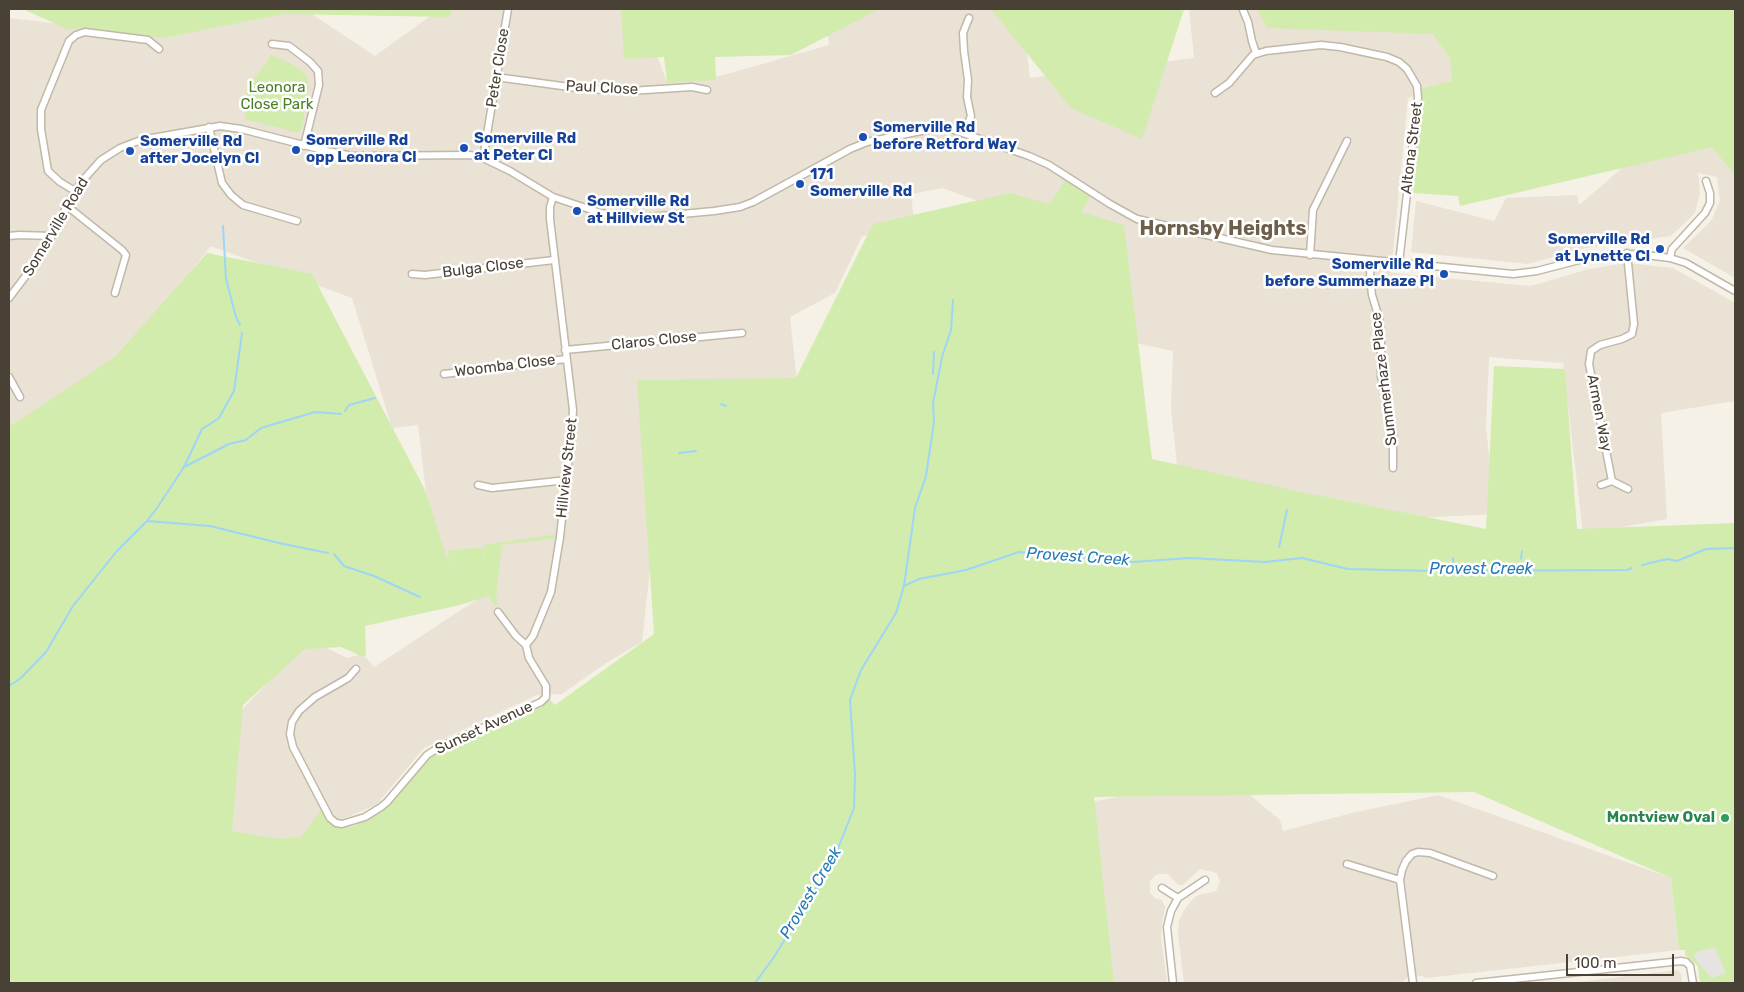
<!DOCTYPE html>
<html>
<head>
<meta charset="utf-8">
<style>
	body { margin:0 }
	#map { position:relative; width:1744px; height:992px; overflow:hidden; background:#f5f1e7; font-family:Rubik,sans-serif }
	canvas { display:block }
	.frame { position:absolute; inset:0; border:10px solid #494135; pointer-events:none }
	.scale { position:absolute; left:1566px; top:954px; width:108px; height:22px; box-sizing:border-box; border:2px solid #494135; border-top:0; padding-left:6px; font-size:15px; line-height:18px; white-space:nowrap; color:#494135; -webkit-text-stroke:4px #fff; paint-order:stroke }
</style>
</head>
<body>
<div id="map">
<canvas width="1744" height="992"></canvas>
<div class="frame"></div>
<div class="scale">100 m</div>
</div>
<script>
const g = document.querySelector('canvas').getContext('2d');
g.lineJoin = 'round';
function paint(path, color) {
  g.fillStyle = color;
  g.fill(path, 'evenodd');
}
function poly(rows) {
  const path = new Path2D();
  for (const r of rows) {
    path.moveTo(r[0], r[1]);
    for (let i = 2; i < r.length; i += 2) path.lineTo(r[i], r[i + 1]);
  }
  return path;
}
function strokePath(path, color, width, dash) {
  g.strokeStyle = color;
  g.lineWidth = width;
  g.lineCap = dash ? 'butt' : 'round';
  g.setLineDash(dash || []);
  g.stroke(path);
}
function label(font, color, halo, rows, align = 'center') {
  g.font = font + ' Rubik,sans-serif';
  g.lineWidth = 5;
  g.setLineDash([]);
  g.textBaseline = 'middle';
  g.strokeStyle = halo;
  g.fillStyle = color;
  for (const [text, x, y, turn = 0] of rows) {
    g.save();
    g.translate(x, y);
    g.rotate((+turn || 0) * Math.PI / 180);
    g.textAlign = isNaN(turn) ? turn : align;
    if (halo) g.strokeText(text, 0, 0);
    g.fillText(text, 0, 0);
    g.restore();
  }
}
const residential = poly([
	[304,9,375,56,440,9,640,9,666,80,720,76,829,45,825,9,1022,9,1030,78,1194,58,1189,9,1387,9,1451,23,1457,78,1430,90,1408,98,1391,273,1531,286,1589,269,1627,263,1673,268,1735,303,1735,401,1661,413,1667,519,1583,534,1563,363,1489,357,1486,426,1495,514,1396,519,1177,466,1171,408,1173,351,1112,338,1044,235,1007,212,943,188,911,194,915,230,862,236,835,293,790,317,797,382,669,397,642,642,606,663,562,694,537,695,424,748,376,805,323,827,326,831,287,842,230,834,236,716,279,671,305,649,323,646,347,658,363,654,374,667,496,587,436,575,418,425,392,428,352,298,211,246,168,300,158,334,9,451,9,18,161,36],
	[1670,127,1735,153,1735,278,1683,248,1711,221,1720,201,1717,177,1698,173,1700,193,1695,213,1671,236,1585,248,1528,264,1411,252,1416,201,1494,221,1506,198,1577,195,1579,205],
	[1197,783,1244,790,1280,820,1283,831,1352,813,1438,795,1671,878,1679,950,1426,978,1422,976,1406,978,1404,981,1387,983,1184,983,1178,935,1179,921,1184,910,1191,901,1198,895,1216,891,1220,882,1217,873,1200,869,1183,885,1178,885,1168,874,1157,874,1150,881,1150,893,1155,898,1162,900,1165,907,1162,922,1161,938,1167,983,1112,983,1090,802],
	[1678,970,1681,974,1682,983,1570,983]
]);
const green = poly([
	[23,9,452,9,450,17,283,14,164,38,81,27,69,30],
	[621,9,879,9,791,55,715,57,716,80,667,83,664,57,624,59],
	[991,9,1184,9,1142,139,1071,108],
	[1257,9,1735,9,1735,175,1712,147,1460,206,1458,196,1413,193,1421,89,1452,81,1450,58,1433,34,1267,28],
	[271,55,292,64,306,75,309,86,304,111,304,119,300,132,289,132,289,130,252,121,252,122,245,119,247,83,259,73],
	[1066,179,1092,194,1081,212,1124,225,1152,459,1301,492,1486,529,1494,366,1565,369,1577,529,1735,523,1735,983,1700,983,1698,966,1685,955,1685,950,1679,950,1671,878,1474,792,1094,797,1114,983,9,983,9,427,115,357,207,253,312,274,425,490,449,565,448,551,482,547,484,563,483,545,559,534,558,538,502,545,496,596,498,604,495,606,488,596,460,605,365,626,366,656,361,656,341,647,305,649,243,705,232,831,280,839,301,837,323,807,339,824,349,827,356,825,381,811,389,805,437,750,453,741,495,726,544,703,548,698,555,705,654,634,637,380,796,378,873,224,1010,193,1050,204]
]);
const parking = poly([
	[1712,948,1715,948,1726,973,1711,978,1693,956,1698,951]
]);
const stream = poly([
	[223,226,226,279,236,317,240,325],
	[933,374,934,352],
	[721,404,726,406],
	[345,411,349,405,375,398],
	[679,453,696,451],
	[184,467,229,444,246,440,261,428,315,412,341,414],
	[147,521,210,526,279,543,328,553],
	[1279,547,1287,510],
	[334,554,344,566,374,576,420,597],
	[1453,558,1454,570],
	[1521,559,1522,551],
	[1642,565,1667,559,1677,561,1706,549,1735,548],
	[904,586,915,508,926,476,934,422,933,403,942,357,951,330,953,300],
	[9,686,21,678,46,652,73,606,116,552,147,521,157,508,184,467,202,429,219,418,234,391,242,333],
	[755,983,774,957,833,861,854,808,855,774,850,700,861,670,896,613,904,586,919,579,966,570,1019,552,1132,562,1190,558,1265,562,1302,558,1348,569,1433,571,1627,570,1632,568]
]);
const minor = poly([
	[1243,10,1248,22,1252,41,1256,53],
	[272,44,289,46,310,62,318,71,319,85,304,146],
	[496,77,584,89,630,91,692,87,707,90],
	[1215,93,1229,83,1253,55,1266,51,1321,45,1340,47,1387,57,1399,62,1407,69,1417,86,1418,98,1399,263],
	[209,127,222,183,231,195,243,205,297,221],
	[964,133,971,116,967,97,968,80,964,51,963,33,969,18],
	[483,158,508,9],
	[75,191,60,182,48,171,41,129,41,110,69,41,76,35,85,32,148,40,159,49],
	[67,206,122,250,126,255,115,293],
	[9,236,19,235,52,236],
	[1627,253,1634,324,1632,334,1622,339,1600,345,1591,351,1589,364,1612,481,1628,489],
	[1310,255,1313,210,1347,141],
	[1670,258,1672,249,1705,213,1710,203,1710,193,1706,181],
	[1371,260,1370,277,1372,295,1379,318,1381,340,1381,376,1393,432,1393,468],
	[412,274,425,275,554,260],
	[9,298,40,257,75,191,84,179,101,160,120,148,141,140,220,126,241,129,327,151,353,156,470,155,483,158,510,171,553,197,601,213,628,219,714,211,740,207,753,202,850,149,867,142,926,130,951,129,1029,156,1049,165,1110,204,1137,219,1272,250,1513,274,1537,271,1579,260,1610,255,1638,254,1670,258,1686,263,1735,291],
	[565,350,742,333],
	[444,374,566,359],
	[9,377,20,397],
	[478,485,492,488,567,480],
	[1601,485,1612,481],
	[526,645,533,636,551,592,560,537,572,427,573,410,550,219,550,207,553,197],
	[356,669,348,678,315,697,299,711,292,722,290,734,293,747,330,818,336,823,342,824,365,817,381,807,387,802,427,755,441,746,541,702,546,697,546,686,529,658,526,645,516,636,498,612],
	[1347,864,1400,880],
	[1162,888,1178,898,1171,911,1167,927,1173,983],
	[1178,898,1205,880],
	[1413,983,1400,880,1402,870,1406,861,1412,854,1418,852,1430,853,1493,876],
	[1476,983,1681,961,1686,962,1690,966,1693,983]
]);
const markers = [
	[863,137,5,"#1a4fb4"],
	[464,148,5,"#1a4fb4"],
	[296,150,5,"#1a4fb4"],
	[130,151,5,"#1a4fb4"],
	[800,184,5,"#1a4fb4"],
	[577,211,5,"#1a4fb4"],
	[1660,249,5,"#1a4fb4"],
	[1444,274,5,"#1a4fb4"],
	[1725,818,5,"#2e9e5b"]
];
const streetNames = [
	["Peter Close",498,68,-81],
	["Paul Close",602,88,3],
	["Altona Street",1412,148,-83],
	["Somerville Road",56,227,-59],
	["Bulga Close",483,268,-7],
	["Claros Close",654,341,-6],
	["Woomba Close",505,366,-7],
	["Summerhaze Place",1384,379,-97],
	["Armen Way",1599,413,79],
	["Hillview Street",567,468,-84],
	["Sunset Avenue",484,728,-25]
];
const parkNames = [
	["Leonora",277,88],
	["Close Park",277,105]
];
const transitNames = [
	["Somerville Rd",873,128],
	["before Retford Way",873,145],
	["Somerville Rd",474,139],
	["at Peter Cl",474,156],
	["Somerville Rd",306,141],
	["opp Leonora Cl",306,158],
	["Somerville Rd",140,142],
	["after Jocelyn Cl",140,159],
	["171",810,175],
	["Somerville Rd",810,192],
	["Somerville Rd",587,202],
	["at Hillview St",587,219],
	["Somerville Rd",1650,240,"right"],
	["at Lynette Cl",1650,257,"right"],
	["Somerville Rd",1434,265,"right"],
	["before Summerhaze Pl",1434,282,"right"]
];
const leisureNames = [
	["Montview Oval",1715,818]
];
const waterNames = [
	["Provest Creek",1078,557,4],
	["Provest Creek",1481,569],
	["Provest Creek",811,893,-59]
];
const districtNames = [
	["Hornsby Heights",1223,229]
];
paint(residential, '#e9e2d5');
paint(green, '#d1ecad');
paint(parking, '#e6e3e0');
strokePath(stream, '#9fd5f6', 2);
strokePath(minor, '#c1b8a9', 9);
strokePath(minor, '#fff', 6);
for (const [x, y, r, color] of markers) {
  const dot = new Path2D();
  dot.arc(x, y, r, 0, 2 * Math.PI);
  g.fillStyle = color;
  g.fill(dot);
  strokePath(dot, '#fff', 2);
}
label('15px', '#494135', '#fff', streetNames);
label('15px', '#498023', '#fff', parkNames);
label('bold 15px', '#164399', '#fff', transitNames, 'left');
label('bold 15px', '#27864d', '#fff', leisureNames, 'right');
label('italic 16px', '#247bb5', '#fff', waterNames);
label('bold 20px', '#6d5f4c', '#fff', districtNames);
</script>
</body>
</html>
